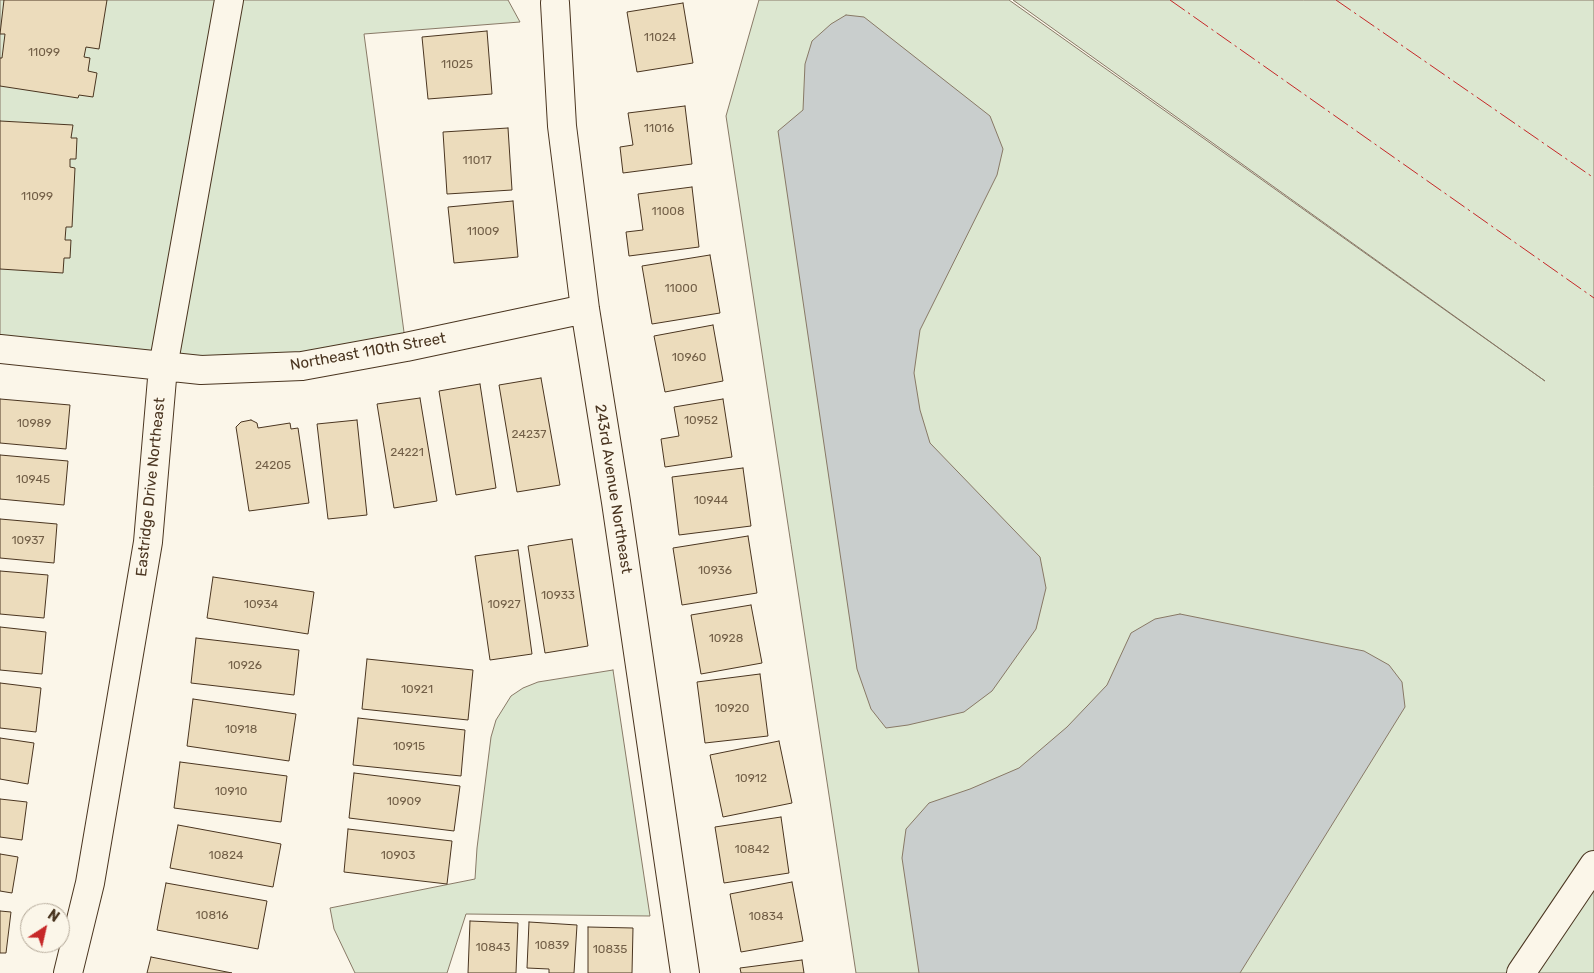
<!DOCTYPE html>
<html>
<head>
<meta charset="utf-8">
<style>
	body { margin:0 }
	#map { position:relative; width:1594px; height:973px; overflow:hidden; background:#fbf6e9; font-family:Rubik,sans-serif }
	canvas { display:block }
	.north { position:absolute; left:20px; top:903px; width:50px; height:50px; box-sizing:border-box; background:#fbf6e9; border:1px solid #b4a999; border-radius:50%; rotate:35deg; font-size:14px; font-weight:700; line-height:20px; text-align:center; color:#4a3520 }
	.north::after { content:''; display:block; margin:auto; width:18px; height:22px; background:#c62828; clip-path:polygon(50% 0,100% 100%,50% 72%,0 100%) }
</style>
</head>
<body>
<div id="map">
<canvas width="1594" height="973"></canvas>
<div class="north">N</div>
</div>
<script>
const g = document.querySelector('canvas').getContext('2d');
g.lineJoin = 'round';
function paint(path, color) {
  g.fillStyle = color;
  g.fill(path, 'evenodd');
}
function poly(rows) {
  const path = new Path2D();
  for (const r of rows) {
    path.moveTo(r[0], r[1]);
    for (let i = 2; i < r.length; i += 2) path.lineTo(r[i], r[i + 1]);
  }
  return path;
}
function strokePath(path, color, width, dash) {
  g.strokeStyle = color;
  g.lineWidth = width;
  g.lineCap = dash ? 'butt' : 'round';
  g.setLineDash(dash || []);
  g.stroke(path);
}
function label(font, color, halo, rows, align = 'center') {
  g.font = font + ' Rubik,sans-serif';
  g.lineWidth = 4;
  g.setLineDash([]);
  g.textBaseline = 'middle';
  g.strokeStyle = halo;
  g.fillStyle = color;
  for (const [text, x, y, turn = 0] of rows) {
    g.save();
    g.translate(x, y);
    g.rotate((+turn || 0) * Math.PI / 180);
    g.textAlign = isNaN(turn) ? turn : align;
    if (halo) g.strokeText(text, 0, 0);
    g.fillText(text, 0, 0);
    g.restore();
  }
}
const green = poly([
	[0,0,508,0,520,22,364,34,406,347,302,366,0,347,0,0],
	[759,0,1009,0,1545,381,1013,0,1594,0,1594,973,856,973,726,116,759,0],
	[613,670,650,916,466,914,447,973,355,973,334,929,330,908,475,879,477,848,491,737,496,720,511,696,523,688,538,682,613,670]
]);
const water = poly([
	[846,15,864,17,990,116,1003,149,997,175,920,330,914,373,920,410,930,443,1040,557,1046,588,1036,629,992,691,964,712,908,725,886,728,871,709,857,669,778,131,803,110,805,64,812,41,831,24,846,15],
	[1180,614,1364,651,1389,665,1402,682,1405,707,1240,973,919,973,902,858,906,829,929,803,970,789,1019,768,1067,727,1107,685,1131,633,1155,619,1180,614]
]);
const building = poly([
	[4,0,107,0,99,49,86,47,84,57,90,58,88,71,97,73,93,97,79,95,78,98,0,86,0,58,2,58,5,34,0,34,4,0],
	[683,3,693,63,637,72,627,12,683,3],
	[487,31,492,94,428,99,422,37,487,31],
	[685,106,692,164,623,173,620,147,633,145,628,113,685,106],
	[0,121,73,125,71,138,77,138,76,159,70,159,70,167,75,168,72,227,66,227,65,240,71,240,70,258,64,258,63,273,0,269,0,121],
	[508,128,512,190,447,194,443,132,508,128],
	[692,187,699,247,629,256,626,232,643,230,638,194,692,187],
	[513,201,518,257,454,263,448,207,513,201],
	[710,255,720,313,652,324,642,266,710,255],
	[713,325,723,381,665,392,654,336,713,325],
	[541,378,560,485,517,492,499,385,541,378],
	[480,384,496,488,456,495,439,391,480,384],
	[420,398,437,501,394,508,377,404,420,398],
	[0,399,70,405,66,449,0,443,0,399],
	[723,399,732,457,665,467,661,439,679,436,674,407,723,399],
	[251,420,257,423,258,428,290,423,291,429,298,428,309,503,249,511,236,427,241,422,251,420],
	[357,420,367,515,328,519,317,424,357,420],
	[0,455,68,461,64,505,0,499,0,455],
	[743,468,751,526,679,535,672,477,743,468],
	[0,519,57,524,54,563,0,558,0,519],
	[748,536,757,593,682,605,673,548,748,536],
	[572,539,588,646,545,653,528,546,572,539],
	[518,550,532,654,490,660,475,556,518,550],
	[0,571,48,575,44,618,0,614,0,571],
	[213,577,314,592,308,634,207,618,213,577],
	[751,605,762,663,701,674,691,615,751,605],
	[0,627,46,632,42,674,0,670,0,627],
	[196,638,299,650,294,695,191,683,196,638],
	[367,659,473,670,468,720,362,709,367,659],
	[760,674,768,736,705,743,697,682,760,674],
	[0,683,41,688,36,732,0,728,0,683],
	[193,699,296,714,289,761,187,746,193,699],
	[358,718,465,730,461,776,353,765,358,718],
	[0,738,34,743,28,784,0,779,0,738],
	[779,741,792,803,723,817,710,755,779,741],
	[180,762,287,776,281,822,174,808,180,762],
	[354,773,460,786,454,831,349,818,354,773],
	[0,799,27,802,22,840,0,837,0,799],
	[781,817,789,873,724,883,715,827,781,817],
	[178,825,281,844,273,887,170,868,178,825],
	[348,829,452,841,447,884,344,872,348,829],
	[0,854,18,857,12,893,0,891,0,854],
	[792,882,803,941,741,952,730,894,792,882],
	[166,883,267,901,258,949,157,930,166,883],
	[0,911,11,912,6,953,0,953,0,911],
	[470,921,518,923,516,973,468,973,470,921],
	[529,922,577,925,574,973,549,973,549,969,527,968,529,922],
	[588,927,633,928,632,973,588,973,588,927],
	[151,957,232,973,147,973,151,957],
	[802,960,804,973,741,973,740,968,802,960]
]);
const minor = poly([
	[555,3,562,126,585,309,616,502,685,973],
	[0,349,201,370,302,366,406,347,585,309],
	[68,973,90,883,148,542,163,367,229,0],
	[1521,973,1594,865]
]);
const power = poly([
	[1170,0,1594,298],
	[1336,0,1594,178]
]);
const numberNames = [
	["11024",660,38],
	["11099",44,53],
	["11025",457,65],
	["11016",659,129],
	["11017",477,161],
	["11099",37,197],
	["11008",668,212],
	["11009",483,232],
	["11000",681,289],
	["10960",689,358],
	["10952",701,421],
	["10989",34,424],
	["24237",529,435],
	["24221",407,453],
	["24205",273,466],
	["10945",33,480],
	["10944",711,501],
	["10937",28,541],
	["10936",715,571],
	["10933",558,596],
	["10934",261,605],
	["10927",504,605],
	["10928",726,639],
	["10926",245,666],
	["10921",417,690],
	["10920",732,709],
	["10918",241,730],
	["10915",409,747],
	["10912",751,779],
	["10910",231,792],
	["10909",404,802],
	["10842",752,850],
	["10824",226,856],
	["10903",398,856],
	["10816",212,916],
	["10834",766,917],
	["10839",552,946],
	["10843",493,948],
	["10835",610,950]
];
const streetNames = [
	["Northeast 110th Street",368,352,-10],
	["Eastridge Drive Northeast",151,487,-84],
	["243rd Avenue Northeast",613,489,81]
];
paint(green, '#dce7d0');
strokePath(green, '#887966', 1);
paint(water, '#c9cecd');
strokePath(water, '#887966', 1);
paint(building, '#ecdcbc');
strokePath(building, '#4a3520', 1);
strokePath(minor, '#4a3520', 30);
strokePath(minor, '#fbf6e9', 28);
strokePath(power, '#c62828', 1, [18, 4, 2.5, 4]);
label('12px', '#725f47', null, numberNames);
label('15px', '#4a3520', '#fbf6e9', streetNames);
</script>
</body>
</html>
